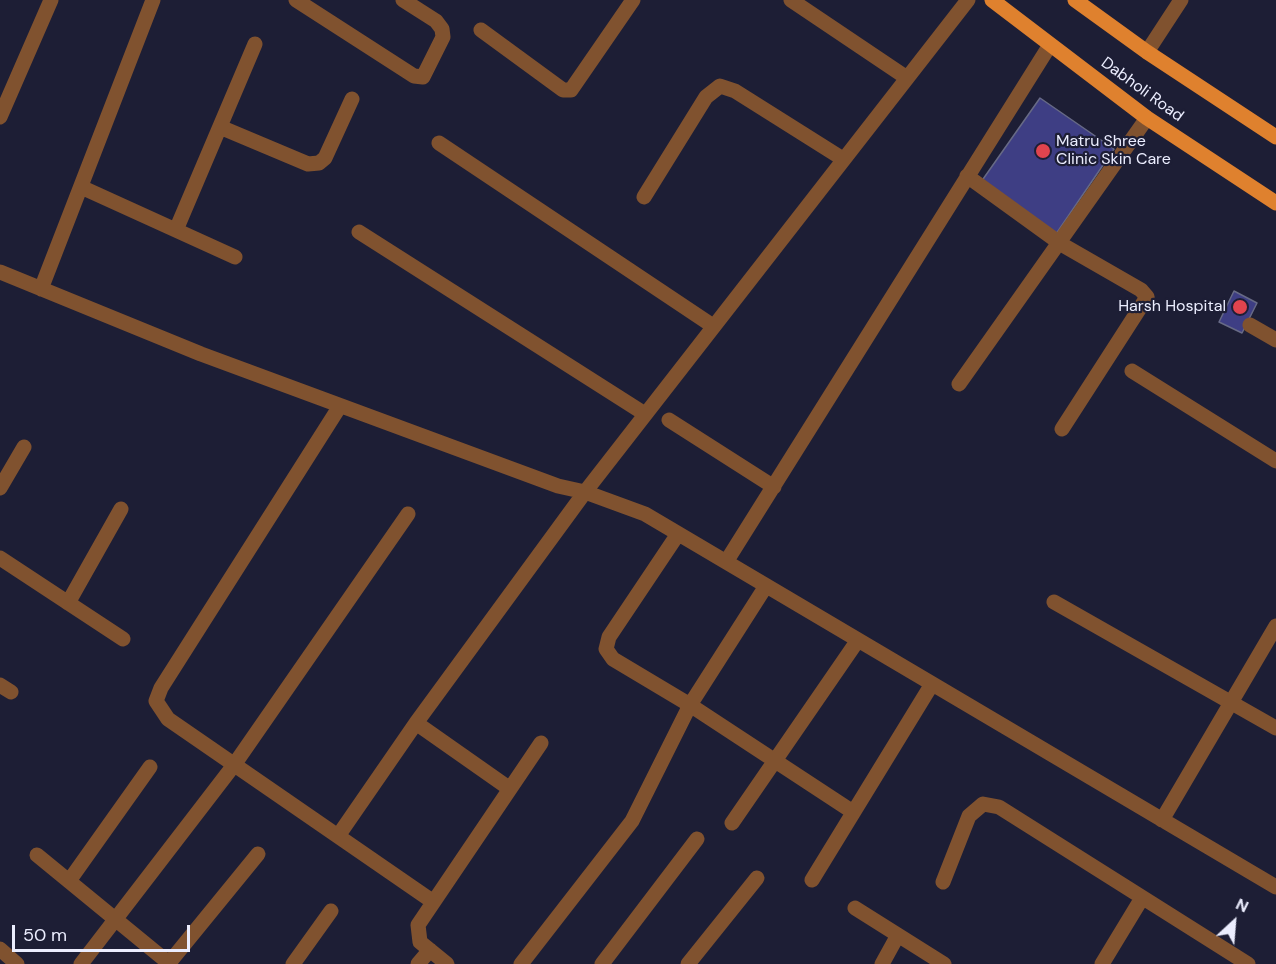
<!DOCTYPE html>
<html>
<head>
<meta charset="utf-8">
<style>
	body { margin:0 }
	#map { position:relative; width:1276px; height:964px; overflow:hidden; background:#1d1e35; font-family:"DM Sans",sans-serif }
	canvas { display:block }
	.north { position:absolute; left:1204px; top:892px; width:60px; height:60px; -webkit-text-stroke:4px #1d1e35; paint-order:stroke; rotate:26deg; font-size:16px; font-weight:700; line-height:24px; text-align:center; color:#ebedfe }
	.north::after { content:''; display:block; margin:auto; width:21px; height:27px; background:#ebedfe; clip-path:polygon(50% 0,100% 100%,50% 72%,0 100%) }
	.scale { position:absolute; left:12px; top:925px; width:178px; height:27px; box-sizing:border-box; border:3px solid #ebedfe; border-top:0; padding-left:8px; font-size:18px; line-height:21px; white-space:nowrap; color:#ebedfe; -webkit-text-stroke:4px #1d1e35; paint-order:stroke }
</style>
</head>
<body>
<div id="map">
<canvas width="1276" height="964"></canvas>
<div class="north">N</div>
<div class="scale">50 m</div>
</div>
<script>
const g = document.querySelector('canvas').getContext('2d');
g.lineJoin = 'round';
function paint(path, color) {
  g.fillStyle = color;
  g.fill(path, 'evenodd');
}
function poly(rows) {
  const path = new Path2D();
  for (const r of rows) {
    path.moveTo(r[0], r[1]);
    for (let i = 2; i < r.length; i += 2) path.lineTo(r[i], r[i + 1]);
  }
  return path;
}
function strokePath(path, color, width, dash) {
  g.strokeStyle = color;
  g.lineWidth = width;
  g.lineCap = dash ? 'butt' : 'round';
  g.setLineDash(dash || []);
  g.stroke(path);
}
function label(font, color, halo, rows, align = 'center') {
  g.font = font + ' "DM Sans",sans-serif';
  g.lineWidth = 4.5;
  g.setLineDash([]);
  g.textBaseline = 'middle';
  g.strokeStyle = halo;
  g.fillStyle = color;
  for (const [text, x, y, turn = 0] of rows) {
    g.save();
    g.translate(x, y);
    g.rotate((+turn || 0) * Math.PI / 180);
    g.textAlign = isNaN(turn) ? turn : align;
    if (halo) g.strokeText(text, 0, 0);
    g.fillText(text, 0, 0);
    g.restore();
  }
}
const building = poly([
	[1040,98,1114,149,1056,234,981,182,1040,98],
	[1234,291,1257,303,1242,333,1219,322,1234,291]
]);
const minor = poly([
	[296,0,414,76,423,77,443,37,442,29,436,21,403,0],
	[791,0,907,78],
	[481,30,563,90,571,90,633,0],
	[1147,52,1181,0],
	[0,117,51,0],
	[220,127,308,164,319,163,325,158,352,99],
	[439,143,713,326],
	[967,176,1061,244,1141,290,1147,297,1062,429],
	[81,187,235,257],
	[644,197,706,97,720,86,735,91,843,159],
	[176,230,255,44],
	[359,232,645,414],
	[0,272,201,354,558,486,585,492,645,514,1276,887],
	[41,289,153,0],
	[1250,325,1276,340],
	[1132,371,1276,461],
	[959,384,1147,118],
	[340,406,161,688,156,701,168,719,432,901],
	[669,420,774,487],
	[0,488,24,447],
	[678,534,609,637,606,649,613,659,690,705,853,812],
	[0,558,123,639],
	[726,562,1050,45],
	[1054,602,1276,728],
	[68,603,121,509],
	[0,685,11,692],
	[416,723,510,789],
	[1162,820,1276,626],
	[732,823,858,640],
	[338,836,416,723,585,492,968,0],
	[37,855,170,964],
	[812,880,932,684],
	[69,881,150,767],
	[943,882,969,816,983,804,999,807,1248,964],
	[855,908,944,964],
	[0,949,17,964],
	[169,963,258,854],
	[81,964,234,765,408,514],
	[293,964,331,911],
	[418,964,430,950],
	[447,964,420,942,418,925,541,743],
	[521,964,632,821,690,705,766,586],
	[602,964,697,839],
	[688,964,757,878],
	[882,964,898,935],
	[1102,964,1142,898]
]);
const primary = poly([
	[992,0,1147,118,1276,203],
	[1075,0,1147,52,1276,137]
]);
const markers = [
	[1043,151,8,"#e0444e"],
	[1240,307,8,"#e0444e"]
];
const streetNames = [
	["Dabholi Road",1142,90,36]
];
const poiNames = [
	["Matru Shree",1056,142],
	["Clinic Skin Care",1056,160],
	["Harsh Hospital",1226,307,"right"]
];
paint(building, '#3e3e84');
strokePath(building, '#676a86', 1.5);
strokePath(minor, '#80522f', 15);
strokePath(primary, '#df812e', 15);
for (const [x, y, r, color] of markers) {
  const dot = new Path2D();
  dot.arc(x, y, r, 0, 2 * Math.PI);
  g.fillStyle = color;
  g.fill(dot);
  strokePath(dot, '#1d1e35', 2);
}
label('16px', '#ebedfe', '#1d1e35', streetNames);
label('16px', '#ebedfe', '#1d1e35', poiNames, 'left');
</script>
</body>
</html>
